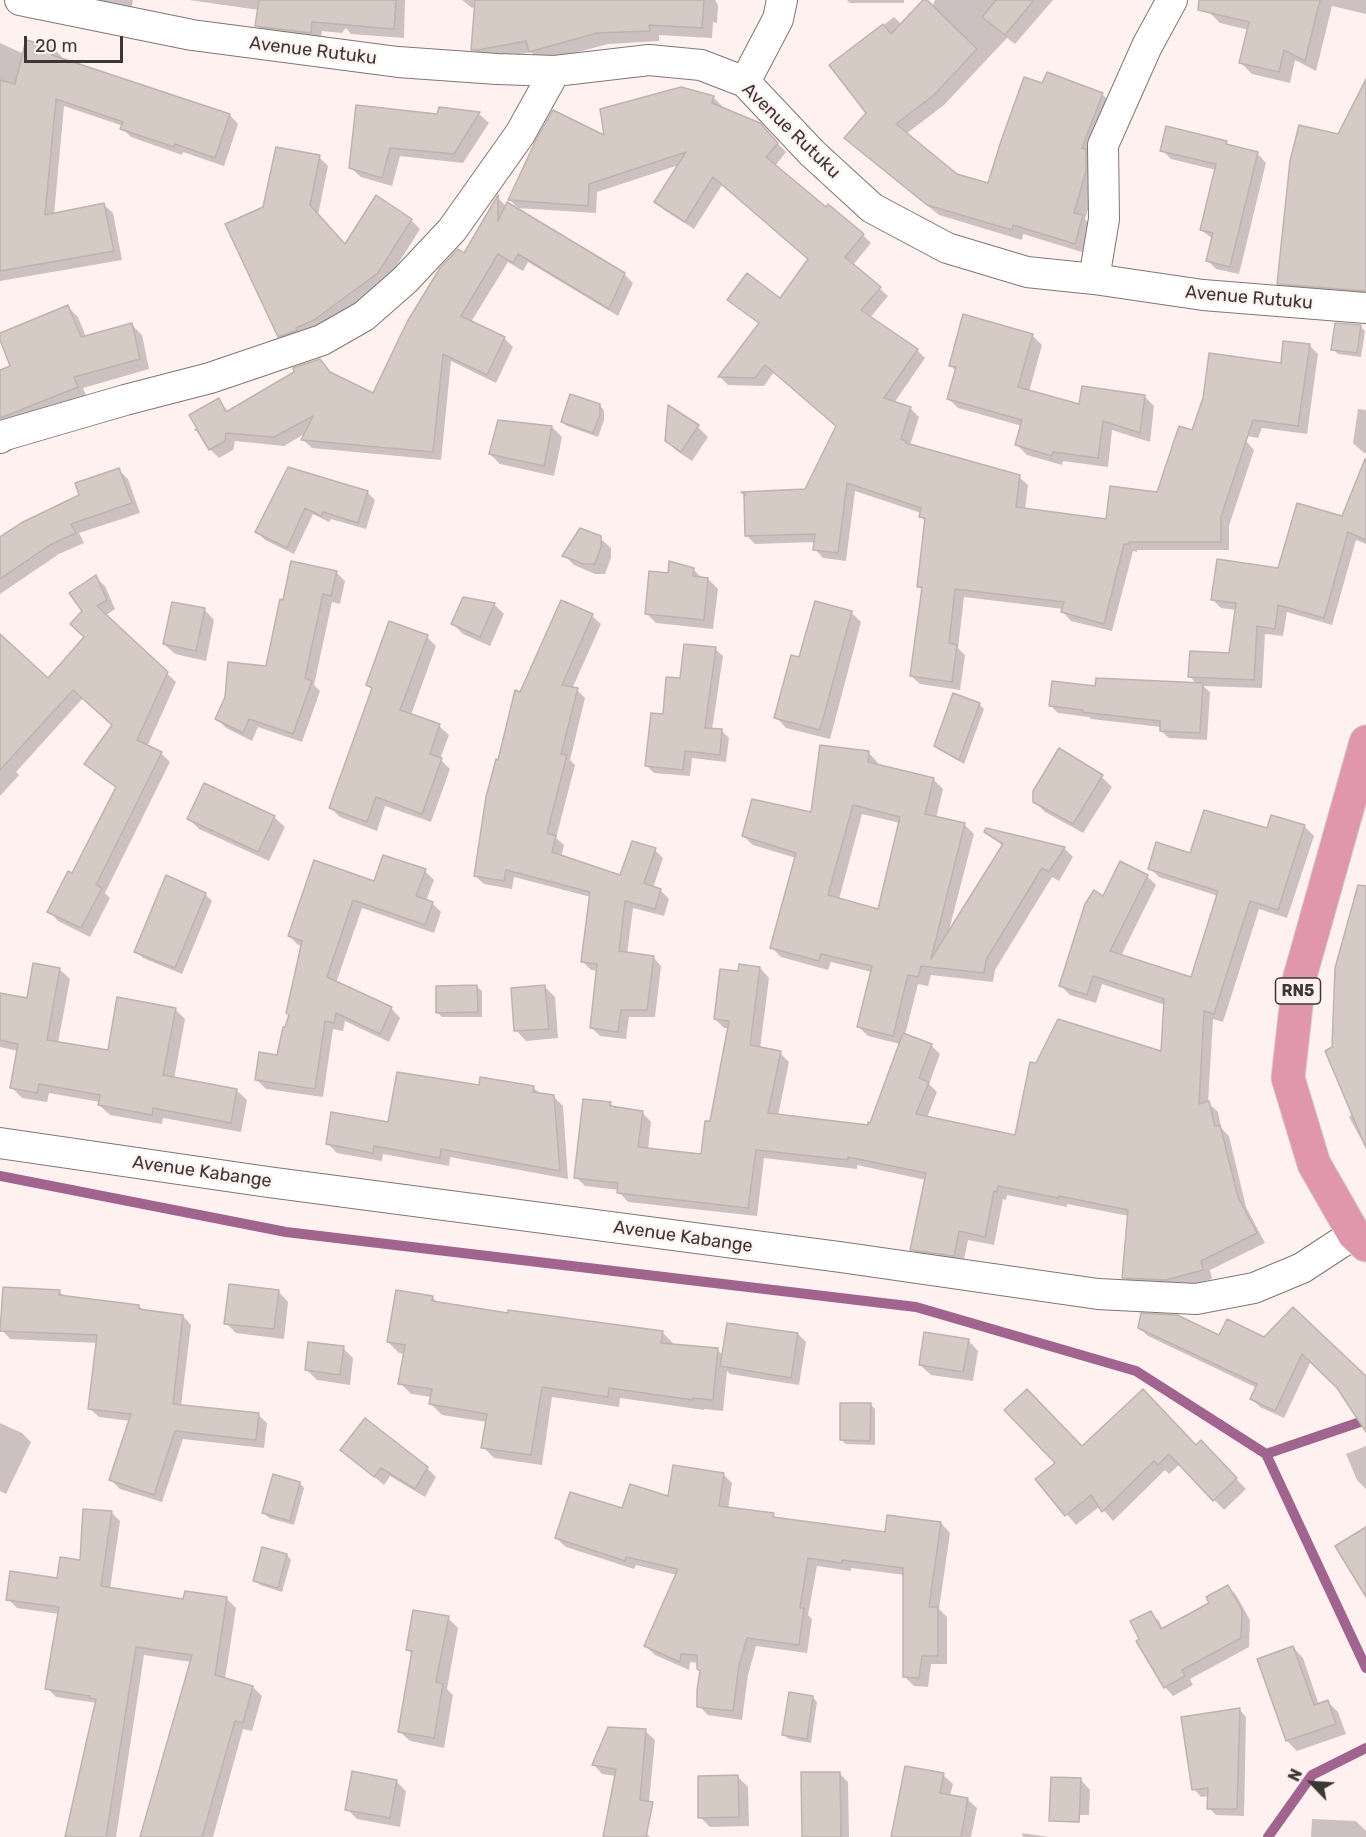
<!DOCTYPE html>
<html>
<head>
<meta charset="utf-8">
<style>
	body { margin:0 }
	#map { position:relative; width:1366px; height:1837px; overflow:hidden; background:#fff1f0; font-family:Rubik,sans-serif }
	canvas { display:block }
	.north { position:absolute; left:1282px; top:1753px; width:60px; height:60px; -webkit-text-stroke:4px #fff1f0; paint-order:stroke; rotate:295deg; font-size:16px; font-weight:700; line-height:24px; text-align:center; color:#3c3737 }
	.north::after { content:''; display:block; margin:auto; width:21px; height:27px; background:#3c3737; clip-path:polygon(50% 0,100% 100%,50% 72%,0 100%) }
	.scale { position:absolute; left:24px; top:36px; width:99px; height:27px; box-sizing:border-box; border:3px solid #3c3737; border-top:0; padding-left:8px; font-size:18px; line-height:21px; white-space:nowrap; color:#3c3737; -webkit-text-stroke:4px #fff1f0; paint-order:stroke }
</style>
</head>
<body>
<div id="map">
<canvas width="1366" height="1837"></canvas>
<div class="north">N</div>
<div class="scale">20 m</div>
</div>
<script>
const g = document.querySelector('canvas').getContext('2d');
g.lineJoin = 'round';
function paint(path, color) {
  g.fillStyle = color;
  g.fill(path, 'evenodd');
}
function poly(rows) {
  const path = new Path2D();
  for (const r of rows) {
    path.moveTo(r[0], r[1]);
    for (let i = 2; i < r.length; i += 2) path.lineTo(r[i], r[i + 1]);
  }
  return path;
}
function strokePath(path, color, width, dash) {
  g.strokeStyle = color;
  g.lineWidth = width;
  g.lineCap = dash ? 'butt' : 'round';
  g.setLineDash(dash || []);
  g.stroke(path);
}
function label(font, color, halo, rows, align = 'center') {
  g.font = font + ' Rubik,sans-serif';
  g.lineWidth = 4.5;
  g.setLineDash([]);
  g.textBaseline = 'middle';
  g.strokeStyle = halo;
  g.fillStyle = color;
  for (const [text, x, y, turn = 0] of rows) {
    g.save();
    g.translate(x, y);
    g.rotate((+turn || 0) * Math.PI / 180);
    g.textAlign = isNaN(turn) ? turn : align;
    if (halo) g.strokeText(text, 0, 0);
    g.fillText(text, 0, 0);
    g.restore();
  }
}
const shadow = poly([
	[71,0,133,0,131,12],
	[189,0,405,0,404,38,351,34,346,28,342,33,322,31,320,43,267,36,257,25,259,10],
	[462,0,715,0,718,5,717,23,713,22,712,38,659,35,659,41,608,44,540,62,531,52,489,60,483,60,473,49,476,6,472,8],
	[847,0,904,0,904,3,850,3],
	[935,0,1053,0,1015,44,1007,38,944,105,906,134,956,175,989,185,1043,85,1102,94,1112,104,1096,182,1085,219,1092,227,1085,253,1023,234,1022,240,939,215,856,148,846,138,867,113,831,66,894,17,904,27,904,84],
	[1212,0,1366,0,1366,14,1332,6,1316,71,1295,60,1290,83,1252,74,1240,62,1249,30,1220,23,1209,12],
	[0,43,24,54,54,49,62,57,62,59,230,115,238,124,224,166,183,152,182,155,131,137,122,128,123,126,64,106,54,215,104,205,113,213,122,260,0,281],
	[713,97,722,106,721,108,759,124,786,152,775,166,826,209,863,235,871,243,853,265,888,296,870,318,917,350,925,358,894,403,910,408,919,417,910,445,1019,477,1028,485,1025,510,1107,521,1158,494,1193,432,1309,345,1318,354,1307,434,1262,428,1258,438,1247,436,1246,441,1254,450,1229,526,1229,550,1137,550,1137,552,1133,551,1112,631,1071,621,1063,612,1063,609,964,597,958,648,965,655,960,690,920,684,911,676,923,591,918,586,926,522,920,516,921,513,855,491,846,561,823,558,815,549,816,542,755,544,746,535,806,491,838,426,774,372,764,386,728,385,720,377,760,324,738,308,729,300,781,300,810,259,722,185,694,229,664,210,656,201,679,165,597,192,596,213,518,208,510,200,606,137],
	[1366,104,1366,300,1290,294,1279,283,1339,136],
	[440,108,479,114,489,123,463,163,400,156,392,186,361,177,351,168,439,115],
	[1226,142,1231,147,1258,154,1266,163,1239,274,1216,269,1207,260,1213,239,1201,230,1216,170,1171,159,1162,150],
	[319,157,328,166,318,215,346,246,376,197,411,220,420,229,387,281,323,328,288,345,279,336,264,208],
	[498,198,507,207,624,274,633,283,618,316,528,262,523,271,508,262,471,322,504,338,513,347,496,383,451,361,441,460,312,448,303,440,306,433,284,446,235,441,233,450,219,458,210,449,197,430,218,400,229,412,320,361,333,375,373,395,465,255],
	[68,307,78,317,86,337,132,325,142,335,149,369,83,388,87,398,0,434,0,372,12,367,0,335],
	[1360,326,1365,331,1361,357,1338,354,1333,349],
	[1032,335,1042,345,1029,392,1081,406,1145,397,1154,406,1150,442,1112,430,1108,467,1063,461,1062,465,1027,455,1017,445,1022,426,958,408,949,399,956,371,950,365],
	[599,405,604,410,604,420,598,437,567,426,562,422],
	[1358,409,1366,410,1366,453,1364,453,1353,443],
	[552,427,562,437,554,476,500,464,490,454],
	[698,427,708,437,692,461,677,451,666,441],
	[288,469,368,493,375,500,366,529,331,519,329,522,313,514,294,554,265,540,257,532],
	[119,470,128,479,140,513,79,533,84,543,59,554,0,594,0,538,81,496],
	[1366,488,1366,544,1356,540,1332,625,1287,612,1283,636,1265,634,1262,688,1203,686,1210,692,1207,740,1169,738,1161,731,1161,727,1091,719,1089,717,1058,713,1050,705,1096,688,1197,684,1190,677,1230,654,1237,610,1221,608,1212,599,1279,570,1343,518],
	[600,538,611,548,611,558,605,574,595,574,574,565,564,555],
	[693,569,702,578,708,579,718,589,713,629,656,623,646,613,669,575],
	[336,572,345,581,340,604,332,602,314,685,320,691,302,742,258,727,252,741,226,728,217,719,267,667,284,601],
	[95,577,105,586,115,609,105,616,176,682,147,747,161,753,170,762,105,893,110,898,90,937,58,921,49,911,73,875,117,788,95,773,86,763,113,725,83,698,16,772,19,775,0,796,0,636,48,680,85,638,84,611],
	[562,602,592,616,601,624,572,689,577,690,585,698,570,760,575,765,556,838,564,845,561,857,621,877,655,850,663,858,653,888,661,891,669,899,664,916,633,908,627,954,653,957,661,966,655,1017,629,1017,626,1039,600,1036,592,1028,598,971,591,970,583,962,591,897,514,877,512,889,484,884,475,876,499,762,521,694],
	[494,604,504,614,490,646,463,634,453,624],
	[204,609,214,620,206,661,175,654,164,644],
	[851,612,861,622,830,739,786,728,776,717,800,659],
	[427,637,436,646,411,715,439,726,449,735,440,759,450,769,431,822,385,806,377,831,340,817,331,808,373,690,368,685],
	[715,649,723,656,712,730,722,731,729,738,726,762,692,758,690,776,654,773,647,766,664,715,681,680],
	[979,704,984,709,964,764,940,750,936,746],
	[1060,750,1102,777,1112,787,1083,833,1045,812,1034,801],
	[869,753,878,763,878,766,933,779,943,789,936,818,964,824,974,834,949,930,1003,846,986,832,1064,848,1073,857,1059,881,1052,877,995,970,993,982,931,975,928,986,918,984,905,1035,931,1045,940,1054,929,1084,937,1092,927,1118,1016,1137,1162,1053,1165,1005,1102,984,1096,1003,1070,995,1061,986,1104,898,1147,876,1156,885,1121,956,1192,979,1218,896,1159,877,1150,868,1268,830,1272,817,1305,827,1314,836,1287,918,1259,909,1223,1022,1213,1019,1208,1103,1218,1112,1221,1128,1229,1136,1246,1207,1265,1243,1210,1270,1212,1279,1175,1289,1133,1287,1124,1277,1129,1216,1067,1204,1067,1207,1007,1195,1006,1200,1003,1199,994,1245,968,1240,963,1264,921,1258,912,1249,926,1180,857,1165,857,1169,764,1158,757,1216,628,1202,619,1192,619,1190,585,1186,576,1177,610,1103,615,1108,642,1112,651,1122,648,1150,703,1156,711,1123,729,1028,724,1028,715,1019,739,973,760,968,769,978,760,1049,780,1053,789,1062,778,1116,869,1127,871,1124,900,1044,868,1036,859,1027,872,972,831,962,828,970,781,957,771,947,796,858,753,845,743,836,813,814],
	[862,814,900,823,879,911,839,899],
	[205,785,274,817,285,827,269,861,199,829,189,819],
	[425,871,434,880,426,901,432,903,441,912,434,933,362,908,336,983,392,1009,400,1018,389,1042,345,1021,343,1031,333,1029,323,1097,266,1089,257,1080,278,1056,287,1029,302,946,298,945,289,936,375,883],
	[1360,885,1366,887,1366,1148,1349,1117,1353,1114,1334,1048,1336,968],
	[205,894,212,901,182,974,143,958,136,951],
	[59,969,70,979,58,1043,109,1052,175,1009,185,1019,174,1079,236,1090,247,1100,241,1132,163,1118,162,1124,110,1115,99,1105,100,1102,49,1093,47,1102,22,1098,12,1088,18,1051,0,1047,0,995,28,1000],
	[477,987,482,991,482,1017,442,1017,438,1013],
	[545,987,555,997,558,1038,526,1041,516,1030],
	[480,1087,533,1087,541,1095,553,1096,563,1106,568,1179,450,1157,449,1166,383,1154,382,1161,337,1153,327,1143,389,1124],
	[59,1291,66,1298,139,1306,144,1311,183,1316,191,1325,181,1406,258,1415,267,1423,264,1448,183,1439,162,1502,120,1489,111,1480,130,1421,99,1417,90,1409,98,1343,10,1339,2,1330],
	[278,1291,288,1302,284,1339,236,1333,226,1323],
	[432,1297,438,1303,509,1315,663,1333,674,1344,673,1346,717,1349,723,1356,798,1334,806,1342,799,1385,730,1374,727,1371,723,1411,704,1409,704,1410,620,1398,619,1407,552,1397,542,1465,494,1458,483,1447,487,1422,442,1415,431,1404,432,1397,411,1394,400,1383,405,1354,399,1353,388,1342],
	[1139,1328,1220,1337,1264,1338,1366,1378,1366,1417,1311,1361,1284,1418,1260,1407,1252,1399,1257,1388,1148,1336],
	[968,1340,978,1351,973,1381,931,1375,920,1365],
	[343,1348,353,1358,350,1385,317,1380,307,1370],
	[870,1404,875,1409,875,1445,846,1444,841,1440],
	[0,1423,22,1433,31,1442,6,1494,0,1491],
	[1201,1443,1246,1489,1224,1510,1180,1464,1169,1474,1165,1470,1113,1521,1100,1506,1076,1525,1037,1479,1082,1448,1196,1447],
	[1366,1446,1366,1489,1357,1480,1346,1454],
	[342,1450,427,1468,436,1477,425,1497,390,1476,384,1485],
	[723,1474,732,1483,728,1509,773,1514,777,1519,886,1533,941,1523,950,1533,939,1609,947,1617,947,1664,931,1664,928,1687,914,1686,904,1676,905,1575,851,1568,851,1571,817,1566,808,1615,812,1619,807,1653,756,1646,748,1675,742,1720,708,1715,699,1706,701,1672,698,1663,690,1662,689,1670,655,1655,646,1646,677,1575,636,1565,634,1569,566,1547,556,1538,623,1510,669,1498],
	[274,1476,300,1483,304,1488,294,1525,269,1518,264,1513],
	[111,1512,120,1521,110,1589,185,1600,227,1599,236,1608,225,1679,253,1687,262,1696,252,1731,243,1729,213,1837,142,1837,191,1662,144,1655,116,1837,66,1837,97,1703,56,1697,47,1688,59,1614,17,1608,8,1599,58,1580,82,1562],
	[263,1549,287,1555,291,1560,282,1592,260,1585,255,1580],
	[1228,1586,1236,1595,1250,1620,1249,1647,1190,1679,1193,1685,1173,1696,1165,1687,1150,1613,1159,1621,1163,1630,1212,1603],
	[448,1618,458,1628,447,1689,453,1695,444,1748,410,1741,399,1731,413,1655,407,1649],
	[1293,1647,1303,1658,1319,1705,1328,1702,1338,1712,1346,1734,1297,1751,1287,1741],
	[813,1697,817,1702,811,1743,789,1739,784,1735],
	[1239,1709,1246,1717,1244,1816,1216,1815,1209,1808,1209,1796,1201,1797,1194,1789],
	[645,1731,655,1740,646,1833,650,1837,605,1837,616,1776,602,1774,593,1764],
	[839,1773,848,1782,849,1837,803,1837],
	[943,1775,953,1784,950,1796,967,1799,977,1808,971,1837,892,1837],
	[738,1777,748,1787,749,1826,710,1827,700,1817],
	[1080,1779,1090,1790,1089,1815,1062,1815],
	[396,1781,406,1791,400,1827,357,1819,347,1809],
	[1312,1819,1356,1821,1366,1831,1366,1837,1311,1837],
	[1022,1833,1049,1837,1023,1837]
]);
const stream = poly([
	[0,1176,286,1232,916,1307,1136,1371,1266,1454,1366,1668],
	[1266,1454,1366,1420],
	[1268,1837,1312,1775,1366,1748]
]);
const building = poly([
	[259,0,396,0,394,29,312,22,311,33,255,26,259,0],
	[475,0,704,0,702,28,649,25,650,31,597,33,529,52,526,41,478,50,471,50,475,0],
	[923,0,927,0,977,49,934,95,896,124,957,174,988,183,1001,141,1024,77,1042,83,1047,72,1103,93,1082,148,1086,149,1086,171,1074,213,1083,215,1075,244,1013,225,1012,230,927,205,844,138,866,113,829,65,883,24,891,34,923,0],
	[996,0,1034,0,1005,35,982,17,996,0],
	[1199,0,1320,0,1305,61,1284,50,1279,72,1239,63,1249,22,1198,10,1199,0],
	[26,40,54,47,52,55,230,114,215,158,175,144,174,147,120,129,123,122,56,99,45,215,104,203,114,251,0,271,0,80,15,84,26,40],
	[1366,79,1366,291,1277,284,1290,161,1299,125,1338,134,1366,79],
	[681,87,714,96,712,103,760,123,778,143,766,157,826,207,828,204,864,234,845,257,881,287,861,310,918,349,884,398,911,407,901,439,906,441,906,443,1020,475,1016,507,1106,519,1110,486,1157,492,1179,426,1192,430,1203,398,1209,353,1281,363,1283,341,1310,344,1298,426,1253,420,1221,517,1221,542,1129,542,1129,544,1124,544,1104,624,1061,612,1064,602,955,589,949,643,957,645,952,682,910,676,922,587,917,587,925,518,919,517,921,508,847,483,838,553,813,550,815,534,745,536,744,495,746,495,741,492,805,489,836,426,765,365,755,378,718,377,759,323,727,300,747,273,780,298,808,259,713,177,685,222,654,202,686,152,589,184,588,206,508,200,536,140,553,110,604,135,600,109,681,87],
	[356,105,437,114,439,107,480,112,454,154,390,148,382,178,349,168,356,105],
	[1166,126,1227,141,1226,144,1258,152,1230,267,1206,261,1213,233,1200,230,1216,164,1160,151,1166,126],
	[276,147,320,155,310,205,345,244,376,195,412,219,378,273,314,320,296,328,298,330,278,337,225,224,263,207,276,147],
	[498,195,498,221,507,202,625,273,609,309,518,254,513,263,498,254,461,316,505,337,487,375,443,354,433,452,301,440,313,416,274,437,226,433,225,441,209,450,197,430,195,430,197,429,189,415,219,398,226,412,294,372,293,368,320,359,330,372,373,393,407,322,440,268,458,249,464,253,498,195],
	[68,305,81,337,132,323,140,359,74,377,78,387,0,418,0,370,10,366,0,340,0,333,68,305],
	[963,314,1033,334,1018,387,1079,404,1082,386,1145,395,1140,433,1103,421,1098,458,1053,452,1052,456,1015,445,1022,420,947,399,956,367,949,366,963,314],
	[1335,323,1361,325,1357,353,1331,350,1335,323],
	[570,394,600,404,600,415,593,433,561,422,570,394],
	[668,405,699,425,681,452,665,441,668,405],
	[498,420,552,426,544,466,489,454,498,420],
	[1365,459,1366,459,1366,540,1348,532,1324,618,1278,605,1275,629,1257,626,1254,680,1188,677,1190,651,1229,653,1236,603,1211,600,1217,559,1278,568,1297,503,1342,516,1365,459],
	[288,467,368,491,358,523,323,512,321,516,305,508,287,548,255,532,288,467],
	[119,468,132,503,71,524,76,533,50,545,0,579,0,537,21,523,79,495,75,483,119,468],
	[580,528,601,536,601,547,595,564,584,564,562,556,580,528],
	[291,561,337,571,331,596,323,594,305,678,312,681,293,734,249,719,243,733,215,719,225,697,228,662,266,666,280,599,283,600,291,561],
	[669,561,694,568,693,576,708,578,704,620,645,614,649,571,668,573,669,561],
	[96,575,107,600,97,606,168,672,137,740,162,752,96,885,102,888,81,928,47,912,68,871,72,873,116,787,84,764,112,725,73,690,0,770,0,634,48,678,84,637,70,624,82,611,69,593,96,575],
	[463,597,495,603,480,637,451,624,463,597],
	[561,600,593,614,562,685,578,688,561,754,567,755,547,833,556,836,552,852,620,875,632,841,656,848,644,883,661,889,655,909,625,901,619,951,654,956,647,1010,621,1010,618,1032,590,1028,597,964,581,962,590,892,506,870,504,881,474,876,486,797,496,759,498,760,515,690,520,692,561,600],
	[815,601,852,611,820,730,774,718,791,655,799,657,815,601],
	[172,602,205,608,196,651,163,644,172,602],
	[389,621,428,635,400,710,440,724,430,754,442,758,422,814,376,797,367,822,329,808,372,688,366,685,389,621],
	[684,644,716,647,705,728,722,729,720,755,685,751,683,770,645,766,651,713,663,714,666,677,680,678,684,644],
	[1096,678,1203,683,1200,733,1160,731,1160,721,1082,712,1083,710,1049,706,1052,681,1095,686,1096,678],
	[953,693,980,703,959,760,934,746,953,693],
	[820,745,869,751,868,762,934,778,925,814,965,823,931,959,1003,844,984,832,986,828,1065,847,1049,872,1042,868,986,960,984,973,921,966,918,977,908,975,893,1036,857,1027,872,966,821,954,819,961,770,948,796,853,742,836,752,799,811,812,820,745],
	[853,805,900,817,878,909,828,895,853,805],
	[1059,748,1103,775,1073,824,1033,802,1033,791,1059,748],
	[204,783,275,816,258,852,187,819,204,783],
	[1204,810,1267,828,1271,815,1305,825,1278,910,1250,901,1214,1014,1204,1011,1199,1104,1209,1101,1215,1126,1220,1125,1238,1197,1257,1233,1201,1261,1203,1270,1166,1280,1122,1278,1128,1210,1059,1196,1058,1198,998,1186,997,1192,994,1191,985,1237,959,1231,954,1256,910,1250,926,1173,848,1157,848,1160,756,1150,748,1208,617,1193,618,1183,574,1178,583,1099,611,1102,610,1106,643,1111,638,1147,701,1154,705,1121,710,1121,729,1021,714,1019,720,969,738,971,739,964,760,967,750,1045,781,1051,768,1113,868,1125,868,1122,870,1123,903,1033,932,1044,919,1078,929,1082,916,1114,1015,1135,1030,1062,1036,1063,1058,1019,1161,1051,1164,999,1093,976,1087,995,1059,986,1085,904,1094,890,1103,896,1120,861,1148,875,1110,951,1191,977,1218,891,1148,869,1156,842,1190,853,1204,810],
	[383,855,426,869,416,896,433,902,425,925,353,900,327,977,392,1007,380,1034,336,1013,334,1023,325,1021,315,1089,255,1080,259,1052,277,1055,283,1027,285,1027,289,1015,286,1013,302,941,288,936,314,860,374,881,383,855],
	[166,875,206,893,175,968,134,952,166,875],
	[1358,885,1366,886,1366,1148,1325,1051,1332,1047,1335,968,1358,885],
	[33,963,60,968,47,1040,108,1050,117,997,176,1008,163,1075,237,1089,231,1123,153,1108,152,1115,98,1105,100,1095,39,1084,37,1093,10,1088,18,1044,0,1040,0,993,27,998,33,963],
	[477,985,478,1012,436,1013,436,986,477,985],
	[545,985,549,1029,514,1031,511,988,545,985],
	[397,1072,479,1085,480,1077,534,1086,533,1092,554,1095,560,1171,441,1149,440,1158,374,1146,373,1153,326,1144,331,1112,388,1122,397,1072],
	[229,1284,279,1290,274,1329,224,1324,229,1284],
	[3,1287,60,1290,59,1295,139,1305,139,1309,183,1315,173,1404,259,1413,256,1440,175,1431,154,1495,109,1480,131,1414,88,1409,97,1335,0,1331,3,1287],
	[396,1290,433,1296,432,1301,508,1313,508,1310,663,1331,661,1343,718,1348,713,1400,693,1398,693,1400,609,1388,608,1397,542,1387,531,1455,481,1448,487,1414,429,1404,432,1389,398,1384,405,1345,387,1342,396,1290],
	[1293,1307,1366,1376,1366,1432,1337,1388,1302,1354,1275,1411,1250,1399,1257,1384,1138,1328,1141,1313,1177,1315,1219,1335,1227,1319,1264,1337,1293,1307],
	[727,1323,798,1333,791,1378,720,1366,727,1323],
	[924,1332,969,1339,963,1372,919,1365,924,1332],
	[308,1342,344,1346,340,1375,305,1370,308,1342],
	[1027,1389,1082,1446,1143,1389,1196,1445,1201,1440,1237,1478,1213,1501,1169,1454,1158,1465,1154,1461,1102,1512,1091,1495,1065,1516,1035,1479,1055,1463,1004,1410,1027,1389],
	[840,1403,871,1403,870,1441,840,1440,840,1403],
	[365,1418,428,1467,415,1489,381,1468,374,1477,340,1450,365,1418],
	[673,1465,724,1473,719,1506,774,1513,773,1517,885,1532,887,1515,941,1522,929,1607,938,1607,938,1656,922,1656,919,1678,903,1677,903,1568,842,1560,842,1563,808,1558,800,1608,804,1608,799,1645,747,1638,739,1665,733,1711,697,1707,697,1690,700,1671,697,1669,697,1655,681,1654,680,1662,644,1646,678,1569,626,1557,625,1561,555,1538,570,1492,622,1508,630,1484,668,1496,673,1465],
	[273,1474,300,1482,290,1521,262,1513,273,1474],
	[83,1509,112,1511,101,1586,183,1599,185,1591,227,1597,215,1675,253,1686,243,1723,235,1721,202,1837,140,1837,192,1655,136,1647,106,1837,65,1837,96,1699,89,1698,90,1696,45,1689,59,1607,6,1600,10,1571,57,1578,60,1557,80,1560,83,1509],
	[1366,1527,1366,1597,1335,1546,1366,1527],
	[262,1547,287,1554,278,1588,253,1581,262,1547],
	[1228,1585,1242,1610,1241,1638,1182,1670,1185,1676,1164,1688,1136,1641,1139,1639,1130,1621,1151,1611,1161,1629,1209,1603,1206,1597,1228,1585],
	[413,1610,449,1616,436,1682,443,1684,434,1738,398,1732,412,1651,406,1650,413,1610],
	[1293,1646,1314,1705,1328,1700,1336,1724,1286,1741,1257,1659,1293,1646],
	[789,1692,813,1696,807,1739,782,1735,789,1692],
	[1240,1708,1237,1809,1207,1809,1208,1788,1192,1790,1181,1717,1240,1708],
	[608,1727,646,1729,640,1800,653,1802,646,1837,603,1837,616,1769,592,1765,608,1727],
	[905,1766,944,1773,940,1793,968,1798,961,1837,891,1837,905,1766],
	[352,1771,397,1780,390,1818,345,1810,352,1771],
	[801,1772,840,1772,841,1837,802,1837,801,1772],
	[738,1775,739,1817,698,1818,698,1776,738,1775],
	[1051,1777,1081,1778,1079,1822,1049,1821,1051,1777]
]);
const minor = poly([
	[20,0,192,35,398,62,497,69,555,71,649,60,701,65,745,82,812,153,872,208,947,248,1027,272,1094,279,1203,295,1366,308],
	[745,82,778,19,782,0],
	[1094,279,1104,219,1103,145,1147,46,1172,0],
	[0,438,5,435,125,400,210,378,322,340,364,316,405,280,452,230,520,134,555,71],
	[0,1143,268,1182,840,1257,1098,1294,1196,1299,1254,1288,1302,1268,1354,1234]
]);
const trunk = poly([
	[1366,742,1299,980,1288,1078,1314,1164,1354,1234,1366,1245]
]);
const shields = [
	[1298,991,45]
];
const shieldNames = [
	["RN5",1298,991]
];
const streetNames = [
	["Avenue Rutuku",313,51,7],
	["Avenue Rutuku",791,131,44],
	["Avenue Rutuku",1249,298,5],
	["Avenue Kabange",202,1172,8],
	["Avenue Kabange",683,1237,8]
];
paint(shadow, '#0003');
strokePath(stream, '#a0648e', 10);
paint(building, '#d5cac4');
strokePath(building, '#beb3ae', 1.5);
strokePath(minor, '#817574', 32);
strokePath(trunk, '#d4d3d3', 35);
strokePath(minor, '#fff', 30);
strokePath(trunk, '#e097ac', 33);
for (const [x, y, w] of shields) {
  const box = new Path2D();
  box.roundRect(x - w / 2, y - 13, w, 26, 4.5);
  g.fillStyle = '#fff1f0';
  g.fill(box);
  strokePath(box, '#3c3737', 1.5);
}
label('bold 16px', '#3c3737', null, shieldNames);
label('18px', '#3c3737', '#fff1f0', streetNames);
</script>
</body>
</html>
